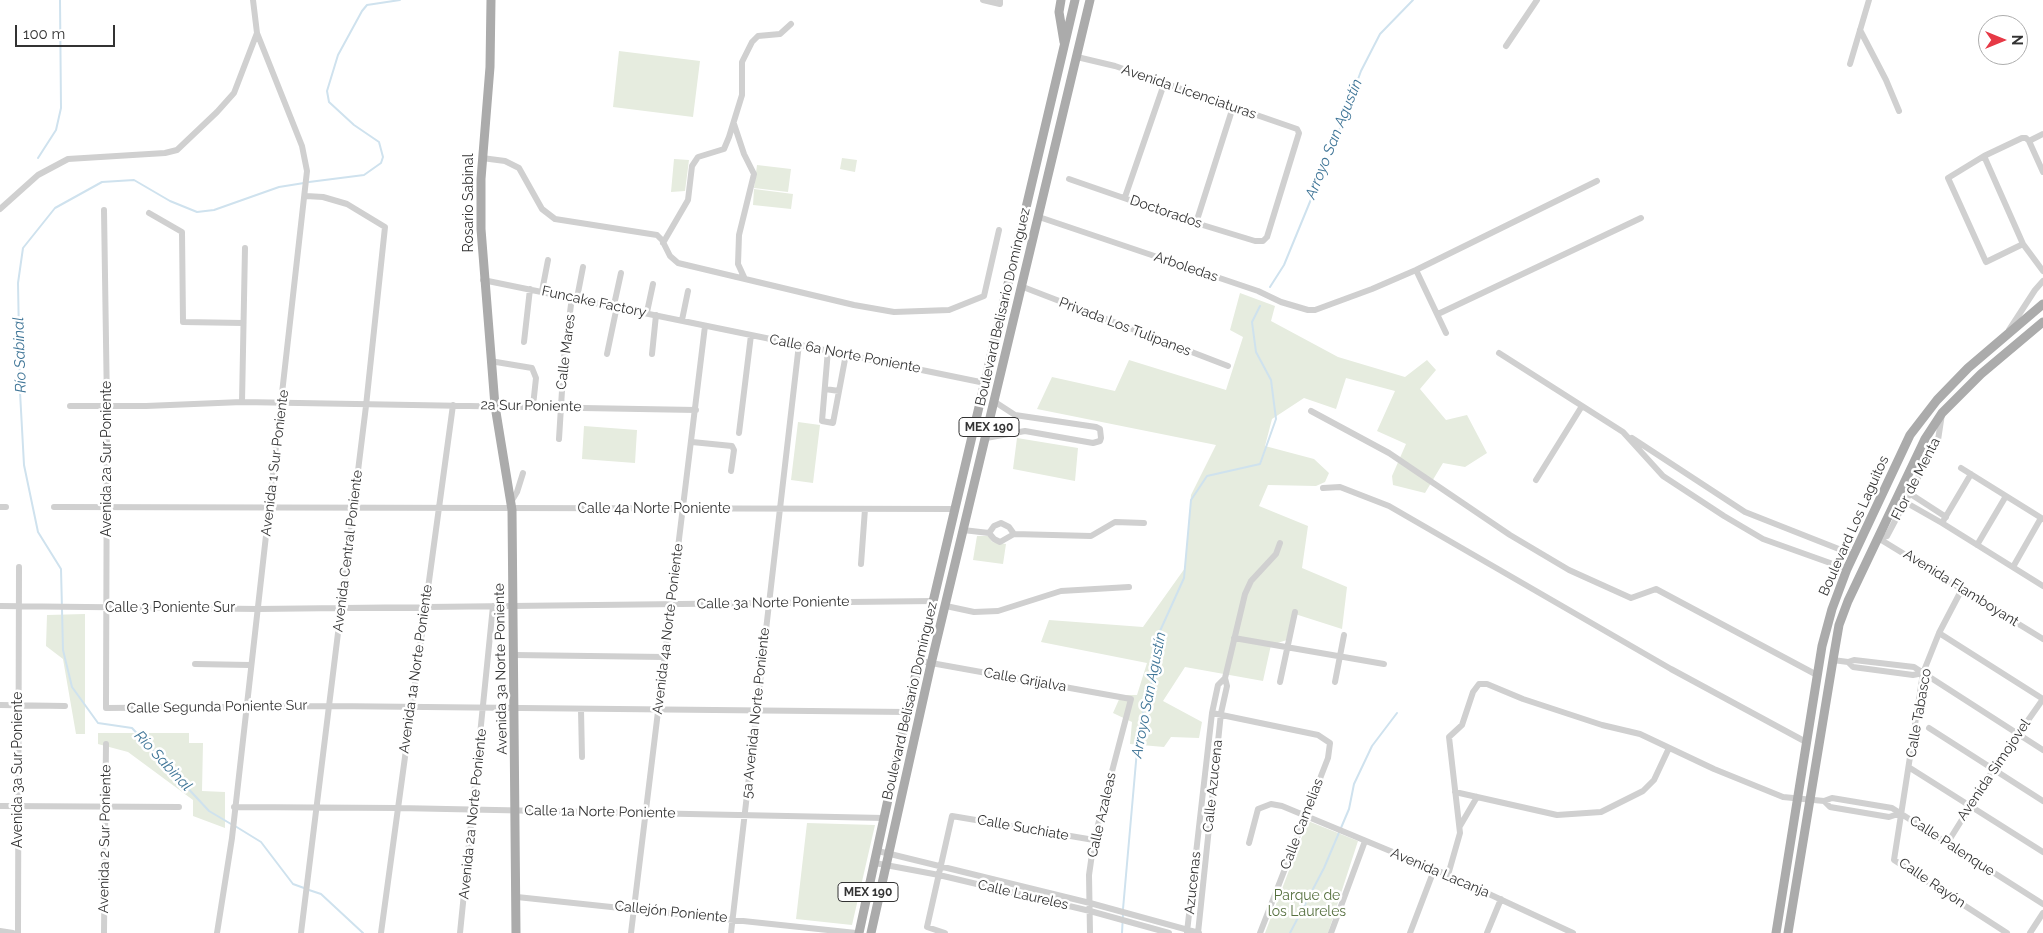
<!DOCTYPE html>
<html>
<head>
<meta charset="utf-8">
<style>
	body { margin:0 }
	#map { position:relative; width:2043px; height:933px; overflow:hidden; background:#fff; font-family:Raleway,sans-serif }
	canvas { display:block }
	.north { position:absolute; left:1978px; top:15px; width:50px; height:50px; box-sizing:border-box; background:#fff; border:1px solid #adadad; border-radius:50%; rotate:90deg; font-size:14px; font-weight:700; line-height:20px; text-align:center; color:#333 }
	.north::after { content:''; display:block; margin:auto; width:18px; height:22px; background:#e63946; clip-path:polygon(50% 0,100% 100%,50% 72%,0 100%) }
	.scale { position:absolute; left:15px; top:25px; width:100px; height:22px; box-sizing:border-box; border:2px solid #333; border-top:0; padding-left:6px; font-size:15px; line-height:18px; white-space:nowrap; color:#333; -webkit-text-stroke:4px #fff; paint-order:stroke }
</style>
</head>
<body>
<div id="map">
<canvas width="2043" height="933"></canvas>
<div class="north">N</div>
<div class="scale">100 m</div>
</div>
<script>
const g = document.querySelector('canvas').getContext('2d');
g.lineJoin = 'round';
function paint(path, color) {
  g.fillStyle = color;
  g.fill(path, 'evenodd');
}
function poly(rows) {
  const path = new Path2D();
  for (const r of rows) {
    path.moveTo(r[0], r[1]);
    for (let i = 2; i < r.length; i += 2) path.lineTo(r[i], r[i + 1]);
  }
  return path;
}
function strokePath(path, color, width, dash) {
  g.strokeStyle = color;
  g.lineWidth = width;
  g.lineCap = dash ? 'butt' : 'round';
  g.setLineDash(dash || []);
  g.stroke(path);
}
function label(font, color, halo, rows, align = 'center') {
  g.font = font + ' Raleway,sans-serif';
  g.lineWidth = 5;
  g.setLineDash([]);
  g.textBaseline = 'middle';
  g.strokeStyle = halo;
  g.fillStyle = color;
  for (const [text, x, y, turn = 0] of rows) {
    g.save();
    g.translate(x, y);
    g.rotate((+turn || 0) * Math.PI / 180);
    g.textAlign = isNaN(turn) ? turn : align;
    if (halo) g.strokeText(text, 0, 0);
    g.fillText(text, 0, 0);
    g.restore();
  }
}
const green = poly([
	[619,51,700,61,693,117,613,107],
	[842,158,857,160,855,172,840,169],
	[674,159,689,160,685,191,671,192],
	[757,165,791,169,788,192,754,188],
	[754,189,793,194,791,209,753,205],
	[1240,293,1275,306,1271,321,1338,357,1405,377,1427,360,1436,370,1420,389,1446,420,1467,415,1487,453,1465,467,1443,463,1425,493,1393,485,1392,476,1406,444,1377,431,1395,391,1346,378,1336,409,1304,398,1272,419,1265,446,1314,459,1329,473,1325,482,1316,486,1268,485,1259,506,1308,526,1302,568,1347,587,1342,629,1295,614,1287,640,1271,645,1263,681,1185,667,1163,701,1202,722,1199,738,1171,737,1164,747,1130,744,1132,722,1113,713,1121,695,1137,695,1147,663,1041,642,1049,620,1143,627,1185,568,1191,495,1216,445,1037,409,1052,377,1115,391,1129,360,1226,390,1243,337,1230,330],
	[798,422,820,425,813,483,791,480],
	[584,426,637,430,635,463,582,459],
	[1017,438,1078,448,1075,481,1013,469],
	[977,536,989,536,992,542,1006,544,1003,564,973,560],
	[85,614,85,734,76,734,63,659,46,646,47,615],
	[98,733,189,733,189,743,203,743,202,791,225,792,225,828,193,816,193,800,128,752,98,744],
	[1308,821,1358,841,1328,933,1265,933],
	[807,823,875,825,852,925,796,919]
]);
const stream = poly([
	[38,158,56,130,61,108,60,0],
	[309,182,364,175,381,163,383,157,379,142,354,125,329,102,327,91,338,55,362,11,367,5,400,0],
	[1270,287,1284,265,1337,136,1361,71,1380,34,1413,0],
	[231,824,209,811,132,728,98,723,72,687,63,650,61,569,38,532,24,465,20,392,18,283,23,248,55,208,102,182,134,180,170,201,197,212,214,210,279,187,304,183],
	[235,826,261,842,293,884,304,888],
	[309,890,321,894,363,933],
	[1123,909,1138,739,1145,703,1156,670,1160,631,1184,578,1191,500,1207,476,1260,464,1276,419,1271,380,1256,352,1252,322,1260,306],
	[1122,933,1123,914],
	[1290,933,1324,868,1349,809,1354,784,1372,746,1397,713]
]);
const minor = poly([
	[983,0,1000,4,1000,0],
	[1860,30,1886,80,1899,111],
	[1506,46,1537,0],
	[1850,64,1869,0],
	[734,124,744,154,754,174,739,235,738,264,744,277],
	[2029,141,2043,172],
	[1984,156,2023,244,2043,271],
	[482,158,505,161,519,168,542,209,555,219,657,235,662,240,670,256,678,263,854,305,894,312,949,310,984,296,999,230],
	[1069,179,1196,223,1255,241,1263,241,1267,237,1299,133,1297,129,1115,66,1077,57],
	[1125,197,1164,84],
	[0,209,38,175,68,159,165,153,177,150,217,112,234,93,257,33],
	[104,210,107,406,106,708,329,706,907,712],
	[149,213,182,232,183,322,243,323],
	[1039,217,1258,291,1281,302,1308,310,1315,310,1372,289,1416,270,1597,181],
	[1196,223,1233,107],
	[663,243,688,200,692,166,698,157,724,149,729,137,742,95,742,62,752,42,758,36,780,34,791,24],
	[2023,244,1986,262,1948,178,1984,156,2022,138,2026,138,2029,141,2043,134],
	[1416,270,1446,333],
	[483,280,985,383],
	[1023,287,1228,366],
	[542,291,548,260],
	[577,298,583,267],
	[614,305,621,273],
	[647,312,653,284],
	[1438,314,1641,218],
	[682,320,688,291],
	[2009,330,2035,290,2043,281],
	[524,342,530,289],
	[828,350,822,421,833,423,846,354],
	[1499,353,1623,432,1663,476,1724,516,1763,539,1847,569],
	[607,354,617,306],
	[652,354,656,315],
	[490,361,532,368,536,378,533,406],
	[825,389,839,391],
	[242,402,245,248],
	[70,406,146,406,242,402,696,410],
	[1311,411,1389,453,1510,535,1569,570,1631,598,1656,589,1817,675],
	[739,433,751,335],
	[986,438,1025,431,1093,443,1100,441,1101,438,1100,429,1096,427,1015,415,995,402],
	[1632,438,1745,512,1854,555],
	[559,439,564,358,572,297],
	[692,442,732,446,734,450,731,471],
	[1961,468,2043,519],
	[1536,480,1582,406],
	[1323,488,1340,487,1389,506,1671,669,1806,742],
	[1909,493,1946,517],
	[511,502,517,492,523,473],
	[1905,502,1942,523,2043,586],
	[0,507,6,507],
	[54,507,955,509],
	[1942,523,1971,474],
	[963,530,989,533,994,539,1000,542,1014,534,1091,536,1115,522,1144,523],
	[989,533,994,526,1001,523,1009,527,1014,534],
	[1878,538,2043,639],
	[1878,538,1887,536,1938,440,1942,414],
	[1977,545,2006,496],
	[861,564,865,509],
	[2013,567,2041,518],
	[1962,589,1939,633,1923,673,1894,860,2007,933],
	[0,606,258,609,934,601],
	[946,606,974,612,998,611,1061,591,1129,587],
	[1939,633,2043,699],
	[1234,638,1384,664],
	[514,655,664,657],
	[1833,660,1848,662,1853,667,1913,675,1923,673],
	[920,661,1131,699,1094,840,1089,875,1090,933],
	[1848,662,1854,660,1914,667,2043,750],
	[195,664,250,665],
	[1280,682,1295,612],
	[1335,682,1344,635],
	[0,705,65,706],
	[581,710,582,757],
	[1212,713,1318,735,1330,743,1328,758,1260,933],
	[1929,728,2043,801],
	[1910,768,2043,852],
	[1455,792,1557,815,1601,812,1643,791,1654,780,1669,748],
	[1824,801,1832,798,1892,808,2043,904],
	[0,806,179,807],
	[234,807,398,808,884,818],
	[1460,826,1477,797],
	[1948,842,1993,770,2043,699],
	[1249,843,1258,809,1271,804,1282,806,1448,875,1573,933],
	[878,851,1090,903,1199,933],
	[875,863,939,875,1090,911,1169,933],
	[1448,875,1460,833,1449,737,1462,725,1473,692,1479,684,1487,684,1523,699,1602,725,1640,734,1714,769,1783,797,1824,801,1830,807,1889,817,1901,813],
	[517,897,856,933],
	[0,931,13,933],
	[1187,932,1212,713,1218,685,1225,678],
	[18,933,19,567],
	[104,933,106,744],
	[217,933,232,838,307,171,302,146,257,33,253,0],
	[301,933,366,406,385,227,347,204,323,197,306,196],
	[381,933,453,405],
	[460,933,493,606],
	[631,933,705,326],
	[731,933,799,344],
	[945,933,927,927,952,816,1094,840],
	[1198,933,1221,713,1227,686,1225,678,1245,594,1251,581,1276,554,1280,543],
	[1331,933,1365,841],
	[1410,933,1434,870],
	[1487,933,1501,899],
	[2030,933,2043,913]
]);
const major = poly([
	[491,0,490,67,481,179,481,229,495,406,512,510,516,933],
	[1061,0,1059,12,1064,42],
	[859,933,907,712,1075,0],
	[871,933,931,664,1090,0],
	[1776,933,1822,646,1832,609,1847,569,1910,435,1937,400,1968,368,2043,304],
	[1788,933,1833,660,1839,625,1848,601,1925,439,1942,413,1981,374,2043,322]
]);
const shields = [
	[989,427,60],
	[868,892,60]
];
const shieldNames = [
	["MEX 190",989,427],
	["MEX 190",868,892]
];
const streetNames = [
	["Avenida Licenciaturas",1189,92,19],
	["Rosario Sabinal",469,203,-90],
	["Doctorados",1166,212,19],
	["Arboledas",1186,267,19],
	["Funcake Factory",594,302,12],
	["Boulevard Belisario Domínguez",1003,307,-77],
	["Privada Los Tulipanes",1125,327,21],
	["Calle Mares",566,352,-83],
	["Calle 6a Norte Poniente",845,354,11],
	["2a Sur Poniente",531,406,1],
	["Avenida 2a Sur Poniente",107,459,-90],
	["Avenida 1 Sur Poniente",275,463,-83],
	["Flor de Menta",1916,479,-63],
	["Calle 4a Norte Poniente",654,509],
	["Boulevard Los Laguitos",1854,526,-66],
	["Avenida Central Poniente",348,551,-83],
	["Avenida Flamboyant",1961,588,32],
	["Calle 3a Norte Poniente",773,603,-1],
	["Calle 3 Poniente Sur",170,608],
	["Avenida 4a Norte Poniente",668,629,-83],
	["Avenida 1a Norte Poniente",416,669,-82],
	["Avenida 3a Norte Poniente",501,669,-91],
	["Calle Grijalva",1025,680,10],
	["Boulevard Belisario Domínguez",910,701,-77],
	["Calle Segunda Poniente Sur",217,707,-1],
	["5a Avenida Norte Poniente",756,713,-84],
	["Calle Tabasco",1919,713,-80],
	["Avenida 3a Sur Poniente",18,770,-90],
	["Avenida Simojovel",1994,770,-56],
	["Calle Azucena",1213,786,-84],
	["Calle 1a Norte Poniente",600,812,1],
	["Avenida 2a Norte Poniente",473,814,-84],
	["Calle Azaleas",1102,815,-77],
	["Calle Camelias",1302,824,-69],
	["Calle Suchiate",1023,828,10],
	["Avenida 2 Sur Poniente",105,839,-89],
	["Calle Palenque",1952,846,33],
	["Avenida Lacanja",1440,873,23],
	["Azucenas",1193,883,-84],
	["Calle Rayón",1932,883,34],
	["Calle Laureles",1023,895,13],
	["Callejón Poniente",671,912,6]
];
const parkNames = [
	["Parque de",1307,896],
	["los Laureles",1307,912]
];
const waterNames = [
	["Arroyo San Agustín",1334,139,-68],
	["Río Sabinal",20,355,-92],
	["Arroyo San Agustín",1149,695,-79],
	["Río Sabinal",163,761,47]
];
paint(green, '#e6ecdf');
strokePath(stream, '#cfe2ee', 2);
strokePath(minor, '#d0d0d0', 6);
strokePath(major, '#ababab', 9);
for (const [x, y, w] of shields) {
  const box = new Path2D();
  box.roundRect(x - w / 2, y - 9.5, w, 19, 4);
  g.fillStyle = '#fff';
  g.fill(box);
  strokePath(box, '#333', 1);
}
label('bold 12px', '#333', null, shieldNames);
label('14px', '#333', '#fff', streetNames);
label('14px', '#56703f', '#fff', parkNames);
label('italic 15px', '#3f7597', '#fff', waterNames);
</script>
</body>
</html>
